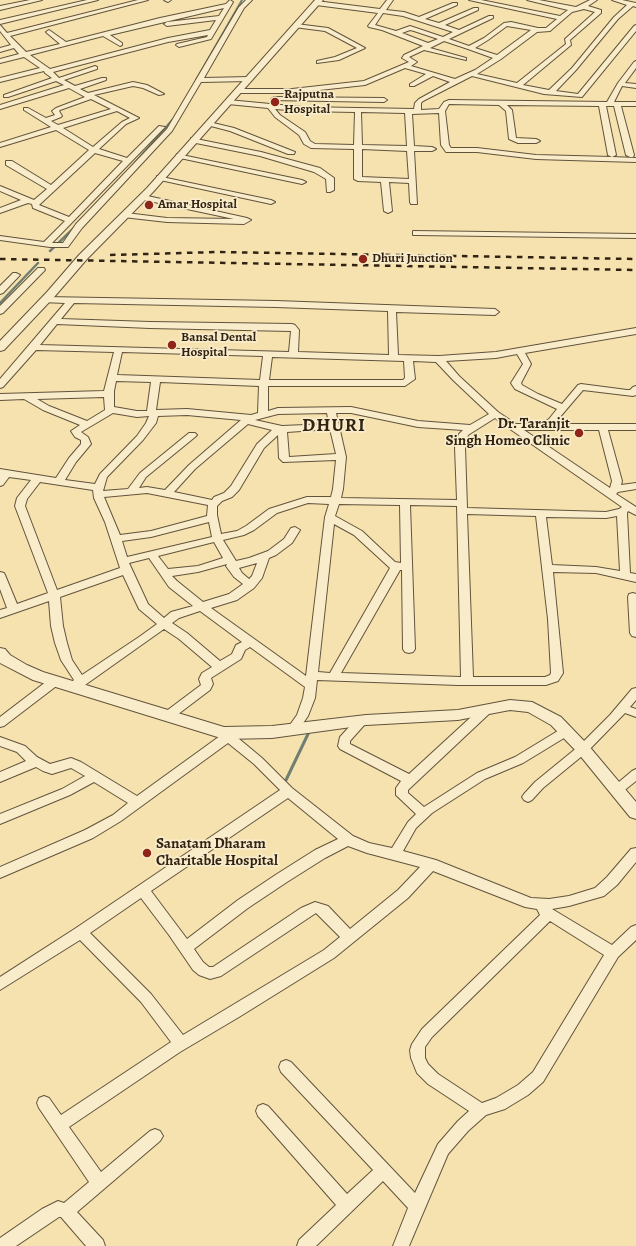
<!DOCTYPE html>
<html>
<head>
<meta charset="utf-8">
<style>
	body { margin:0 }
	canvas { display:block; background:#f6e2af }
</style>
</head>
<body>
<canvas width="636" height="1246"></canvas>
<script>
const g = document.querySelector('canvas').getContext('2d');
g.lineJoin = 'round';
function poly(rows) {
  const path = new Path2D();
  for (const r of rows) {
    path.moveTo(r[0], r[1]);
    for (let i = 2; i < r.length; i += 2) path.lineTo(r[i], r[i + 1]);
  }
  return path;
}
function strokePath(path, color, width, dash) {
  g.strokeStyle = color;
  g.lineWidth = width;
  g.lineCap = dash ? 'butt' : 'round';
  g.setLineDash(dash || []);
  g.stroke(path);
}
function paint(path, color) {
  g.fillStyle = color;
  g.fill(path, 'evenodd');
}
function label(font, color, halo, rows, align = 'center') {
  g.font = font + ' Alegreya,serif';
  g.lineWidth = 3.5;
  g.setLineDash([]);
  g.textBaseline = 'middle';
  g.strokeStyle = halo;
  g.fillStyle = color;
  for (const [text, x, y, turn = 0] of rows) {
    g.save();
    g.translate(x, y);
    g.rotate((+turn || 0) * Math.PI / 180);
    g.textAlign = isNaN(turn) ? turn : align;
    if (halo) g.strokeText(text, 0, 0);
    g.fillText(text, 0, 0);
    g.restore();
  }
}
const streamFar2 = poly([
	[196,80,242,0],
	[132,166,173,119]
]);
const streamFar1 = poly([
	[50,251,75,227],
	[0,303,38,263]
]);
const stream = poly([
	[286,780,309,732]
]);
const minor = poly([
	[30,0,42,0,0,10,0,6,30,0],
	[87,0,98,0,0,24,0,20,87,0],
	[138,0,148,0,10,36,26,52,60,44,47,33,46,32,49,30,66,42,160,18,226,4,230,0,233,2,211,39,179,47,176,45,177,44,207,37,208,35,168,42,53,72,59,78,95,66,97,67,97,69,64,80,75,86,102,78,106,78,106,80,80,89,88,93,133,82,147,85,164,94,159,95,143,88,133,86,94,95,139,118,126,124,99,149,127,158,159,126,165,127,52,243,63,243,76,224,167,129,239,7,246,0,252,0,244,8,204,78,249,77,252,79,249,81,201,82,172,131,82,228,68,247,50,247,0,240,0,236,44,242,65,221,33,208,32,204,28,203,0,213,0,208,21,200,0,191,0,186,34,200,47,189,6,165,6,161,12,161,51,185,89,150,56,130,0,147,0,143,51,127,24,110,24,108,28,108,46,118,55,115,52,111,56,108,85,97,69,88,0,109,0,105,64,85,56,81,8,97,4,97,4,95,52,78,45,73,44,71,0,82,0,78,40,68,24,57,0,63,0,59,19,54,14,48,0,52,0,48,11,45,0,31,0,25,7,33,138,0],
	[224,8,219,16,167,22,164,24,167,26,216,20,210,30,168,38,50,69,30,55,103,36,120,46,122,45,122,43,110,35,224,8],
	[91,99,111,109,58,125,51,121,61,117,62,116,59,111,60,110,91,99],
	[117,111,130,118,122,122,93,147,63,128,117,111],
	[95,153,123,161,69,217,39,205,95,153],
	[164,0,171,0,168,2,164,0],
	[387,0,393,0,386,10,404,12,419,17,453,3,457,3,457,5,425,19,439,23,474,8,478,8,478,10,445,25,459,30,489,16,493,16,493,18,449,39,469,46,484,38,504,23,511,22,538,28,546,28,557,19,469,0,481,0,560,16,568,10,527,0,539,0,576,7,590,0,597,0,588,6,601,10,601,13,570,40,571,45,523,85,549,90,572,68,614,17,627,5,612,0,622,0,636,3,636,7,633,6,618,19,576,70,556,91,578,94,634,26,636,25,636,31,582,97,544,94,472,76,423,101,421,103,421,110,439,109,444,102,449,100,607,102,618,83,634,62,636,61,636,68,625,83,636,84,636,88,622,86,614,102,636,102,636,106,621,106,634,155,633,157,630,157,626,155,614,106,606,106,616,155,612,157,636,158,636,162,536,159,477,152,446,152,441,145,439,113,412,114,414,146,432,147,436,149,432,151,414,151,417,204,411,204,410,202,409,183,389,182,392,211,388,213,384,211,381,182,358,181,354,179,354,149,311,148,304,144,299,135,275,117,268,108,228,104,225,102,228,100,302,107,414,109,415,103,419,99,450,82,433,76,414,86,410,86,410,84,426,74,405,68,365,85,292,93,237,93,234,91,237,89,292,89,364,81,409,62,402,58,404,55,423,46,382,30,369,27,368,26,378,13,316,5,313,3,316,1,380,9,387,0],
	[584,9,595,12,565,39,566,44,517,83,477,74,501,59,537,32,550,31,572,12,584,9],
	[383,13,403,16,453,32,443,37,410,26,396,31,375,25,383,13],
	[507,26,531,30,497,55,475,48,488,40,507,26],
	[410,30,414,31,438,39,428,43,402,33,410,30],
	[444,41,468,49,493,58,475,70,455,79,411,66,417,62,409,57,424,50,466,60,466,58,430,48,444,41],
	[449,104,499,105,506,111,509,139,518,143,536,143,540,141,536,139,516,138,512,110,507,105,599,106,608,155,612,157,536,155,477,148,451,148,449,145,445,111,449,104],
	[275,109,302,111,355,112,354,145,315,144,310,141,305,132,280,115,275,109],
	[361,112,405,113,407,146,362,145,361,112],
	[362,149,407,151,409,179,362,177,362,149],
	[296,24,328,28,365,48,339,60,317,63,317,61,335,57,357,48,325,31,294,27,294,25,296,24],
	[274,97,384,98,387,100,384,102,272,100,271,99,274,97],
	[209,122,234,128,295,152,294,154,288,154,230,131,207,125,207,123,209,122],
	[191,138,261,152,320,168,334,178,334,190,330,192,327,192,326,179,314,172,260,156,191,142,191,138],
	[177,154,302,180,306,182,302,184,180,158,176,156,177,154],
	[157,176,271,200,275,202,271,204,160,180,157,180,157,176],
	[140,195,143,195,247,218,251,220,244,224,167,222,123,217,123,213,126,213,167,218,234,219,140,199,140,195],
	[413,231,636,234,636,238,416,235,413,235,413,231],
	[38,268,44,268,45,270,3,313,0,314,0,306,38,268],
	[13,273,16,273,20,275,3,293,0,294,0,286,13,273],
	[45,297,276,301,495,309,499,312,495,315,396,312,398,355,439,356,496,352,636,328,636,334,525,353,531,364,521,383,522,385,538,394,562,404,578,385,581,384,627,390,630,390,633,387,636,386,636,395,633,396,583,390,554,424,636,424,636,430,608,430,622,481,621,485,636,483,636,489,618,492,616,494,636,507,636,515,628,511,627,513,630,573,636,574,636,582,596,573,553,572,563,673,558,681,546,685,458,685,317,680,315,698,308,716,297,732,293,733,289,732,287,729,297,715,303,698,305,687,250,647,245,650,241,659,211,678,213,684,210,690,173,718,169,719,165,718,163,715,165,712,201,685,199,679,202,673,212,667,179,639,164,629,85,685,73,690,69,689,67,686,74,680,61,660,55,643,51,626,49,601,0,618,0,610,7,608,0,589,0,572,4,573,5,575,17,604,48,593,15,506,17,498,31,480,9,477,3,485,0,486,0,469,56,478,69,458,81,444,81,440,75,437,71,431,80,425,43,410,24,399,0,400,0,394,104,391,114,352,36,350,3,387,0,388,0,379,65,303,42,302,41,300,45,297],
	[74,303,276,307,388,311,389,355,298,352,299,330,295,325,292,324,150,322,61,319,74,303],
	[57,324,150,328,291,331,289,352,40,345,57,324],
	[122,352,263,356,260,380,117,375,122,352],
	[517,354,523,364,511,383,515,389,557,409,549,419,542,424,516,424,498,412,459,376,446,361,496,358,517,354],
	[272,357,404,361,405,378,403,380,269,380,272,357],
	[413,361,436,362,453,380,489,414,470,425,418,421,351,407,278,408,268,411,268,386,405,386,415,379,413,361],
	[116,381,151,382,147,411,137,411,114,407,114,391,116,381],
	[160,382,259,386,258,413,251,415,187,409,156,410,160,382],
	[104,397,105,410,87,421,49,406,37,399,104,397],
	[113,413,137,417,149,416,146,423,137,436,100,474,95,484,65,480,76,462,91,444,88,437,81,432,113,413],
	[327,413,329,424,282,426,255,420,278,414,327,413],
	[336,413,351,413,418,427,463,430,459,434,455,447,457,500,341,498,343,489,346,457,336,413],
	[187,415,241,420,189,465,165,490,147,487,139,488,146,477,195,437,197,435,195,433,189,433,140,473,128,489,103,491,107,477,143,440,156,423,158,416,187,415],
	[495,418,510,429,622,507,619,509,606,512,467,508,465,447,468,435,495,418],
	[248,424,272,430,257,444,231,486,224,493,214,497,212,500,174,492,195,469,248,424],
	[330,429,336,454,289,457,287,432,330,429],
	[524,430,599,430,612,481,610,488,524,430],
	[278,435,279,458,283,462,336,460,333,489,331,497,307,497,269,509,246,526,237,531,221,534,217,515,217,506,222,501,232,497,239,490,264,448,278,435],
	[40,482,93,490,94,498,105,522,120,568,57,590,25,506,27,499,40,482],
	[147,493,208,505,207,516,151,531,120,535,104,497,147,493],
	[308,503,329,504,325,517,306,676,211,608,237,600,254,588,262,578,269,558,276,555,292,543,300,530,295,527,291,528,284,539,268,551,249,558,236,561,223,540,244,535,254,530,277,513,308,503],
	[339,504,400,505,401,563,395,562,362,531,335,516,339,504],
	[410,505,457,506,461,677,341,673,400,570,402,570,403,649,405,652,409,653,413,652,415,649,410,505],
	[467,514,536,516,548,619,551,673,550,675,545,677,473,677,467,514],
	[617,516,620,571,596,567,552,565,546,517,606,518,617,516],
	[209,522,212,537,127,557,122,541,151,537,209,522],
	[334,524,354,535,390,568,330,673,318,672,334,524],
	[214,542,223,558,198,566,168,569,158,556,214,542],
	[149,558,169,587,193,606,171,612,164,618,148,604,129,563,149,558],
	[257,563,252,576,249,579,242,573,239,568,257,563],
	[227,564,226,566,234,577,243,584,229,594,203,602,177,581,172,576,198,572,227,564],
	[123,575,139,609,157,624,139,637,82,675,72,660,67,643,63,626,60,597,123,575],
	[200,611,242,642,236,645,232,654,220,661,187,633,172,623,179,618,200,611],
	[633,593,636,594,636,637,632,636,630,633,628,597,629,594,633,593],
	[55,677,59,678,61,681,59,684,4,726,0,727,0,717,51,678,55,677],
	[636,688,636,700,630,707,636,709,636,717,625,713,587,752,543,788,532,800,528,802,524,800,522,797,524,794,535,782,579,746,610,715,632,689,636,688],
	[487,705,491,706,493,709,491,712,408,790,408,793,424,807,477,773,515,757,561,729,565,728,569,729,571,732,569,735,523,763,485,779,432,813,416,828,403,851,436,860,531,898,549,899,569,896,595,888,607,877,631,849,636,848,636,862,617,885,604,896,569,906,552,909,612,945,631,927,636,925,636,940,618,957,543,1082,528,1095,505,1109,486,1115,468,1131,448,1154,409,1246,393,1246,408,1208,383,1181,316,1246,297,1246,299,1240,336,1205,258,1116,256,1111,258,1106,263,1104,268,1106,347,1194,373,1170,281,1072,279,1067,281,1062,286,1060,291,1062,415,1193,438,1144,458,1121,469,1111,428,1084,417,1073,411,1058,410,1050,412,1044,422,1029,540,915,537,909,525,907,433,871,408,898,334,958,239,1017,180,1052,69,1127,101,1172,150,1131,155,1129,160,1131,163,1136,160,1141,77,1212,103,1240,105,1246,86,1246,61,1217,59,1217,16,1246,0,1246,0,1238,42,1209,58,1201,64,1203,89,1182,39,1108,37,1103,39,1098,44,1096,49,1098,61,1115,171,1042,141,1002,80,940,0,990,0,977,76,928,280,790,254,764,228,743,121,821,93,838,0,878,0,867,85,830,113,815,128,803,94,782,70,795,0,824,0,814,62,789,85,776,71,768,52,774,43,771,36,767,0,782,0,772,26,761,17,752,0,746,0,737,25,746,37,757,50,764,71,758,81,762,137,796,220,736,218,733,220,730,224,729,232,733,262,758,292,788,353,836,369,843,392,848,408,822,416,814,396,795,396,788,401,781,340,749,338,746,340,737,358,717,362,716,366,717,368,720,366,723,350,741,350,744,409,774,483,706,487,705],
	[288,798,338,839,315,850,277,874,238,900,187,939,151,891,288,798],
	[348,846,367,853,420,867,398,890,350,929,328,906,315,902,301,908,213,967,209,967,203,962,194,949,248,908,287,882,325,858,348,846],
	[141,898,169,935,193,970,199,975,210,979,221,976,316,913,340,937,324,950,183,1035,151,994,90,933,141,898],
	[550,921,604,955,533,1072,518,1085,496,1098,482,1103,438,1074,428,1064,425,1058,425,1047,432,1037,550,921],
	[636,769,636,781,621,793,617,795,613,793,611,790,613,787,632,771,636,769]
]);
const tertiary = poly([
	[315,0,323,0,153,192,87,259,55,296,4,350,0,351,0,341,47,292,79,255,147,188,315,0],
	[0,648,5,649,10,655,27,665,43,672,224,727,272,726,366,715,458,710,510,700,532,702,561,717,588,745,636,802,636,819,630,817,578,753,551,725,528,712,510,710,458,720,366,725,272,738,224,739,33,680,0,663,0,648]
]);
const rail = poly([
	[110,255,218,252,636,259],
	[0,259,636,270]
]);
const markers = [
	[275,102,5,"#8f2418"],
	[149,205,5,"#8f2418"],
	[363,259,5,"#8f2418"],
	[172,345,5,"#8f2418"],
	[579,433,5,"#8f2418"],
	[147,853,5,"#8f2418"]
];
const farPoinames = [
	["Rajputna",284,95],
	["Hospital",284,110],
	["Amar Hospital",158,205],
	["Dhuri Junction",372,259],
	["Bansal Dental",181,338],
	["Hospital",181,353]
];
const poiNames = [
	["Dr. Taranjit",570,424],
	["Singh Homeo Clinic",570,441],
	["Sanatam Dharam",156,844,"left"],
	["Charitable Hospital",156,861,"left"]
];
const districtNames = [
	["DHURI",334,426]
];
strokePath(streamFar2, '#717f72', 2);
strokePath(streamFar1, '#717f72', 2.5);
strokePath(stream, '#717f72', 3);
strokePath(minor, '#62533b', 2);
strokePath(tertiary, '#62533b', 2);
paint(minor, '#f9eccb');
paint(tertiary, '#f9eccb');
strokePath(rail, '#302314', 2.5, [5.5, 5.5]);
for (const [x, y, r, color] of markers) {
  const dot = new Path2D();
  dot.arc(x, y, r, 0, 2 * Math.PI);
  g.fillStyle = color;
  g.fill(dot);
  strokePath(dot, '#f9eccb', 1.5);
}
label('bold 13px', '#302314', '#f9eccb', farPoinames, 'left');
label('bold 15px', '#302314', '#f9eccb', poiNames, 'right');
g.letterSpacing = '1px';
label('bold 19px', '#302314', '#f9eccb', districtNames);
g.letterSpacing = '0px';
</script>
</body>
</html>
